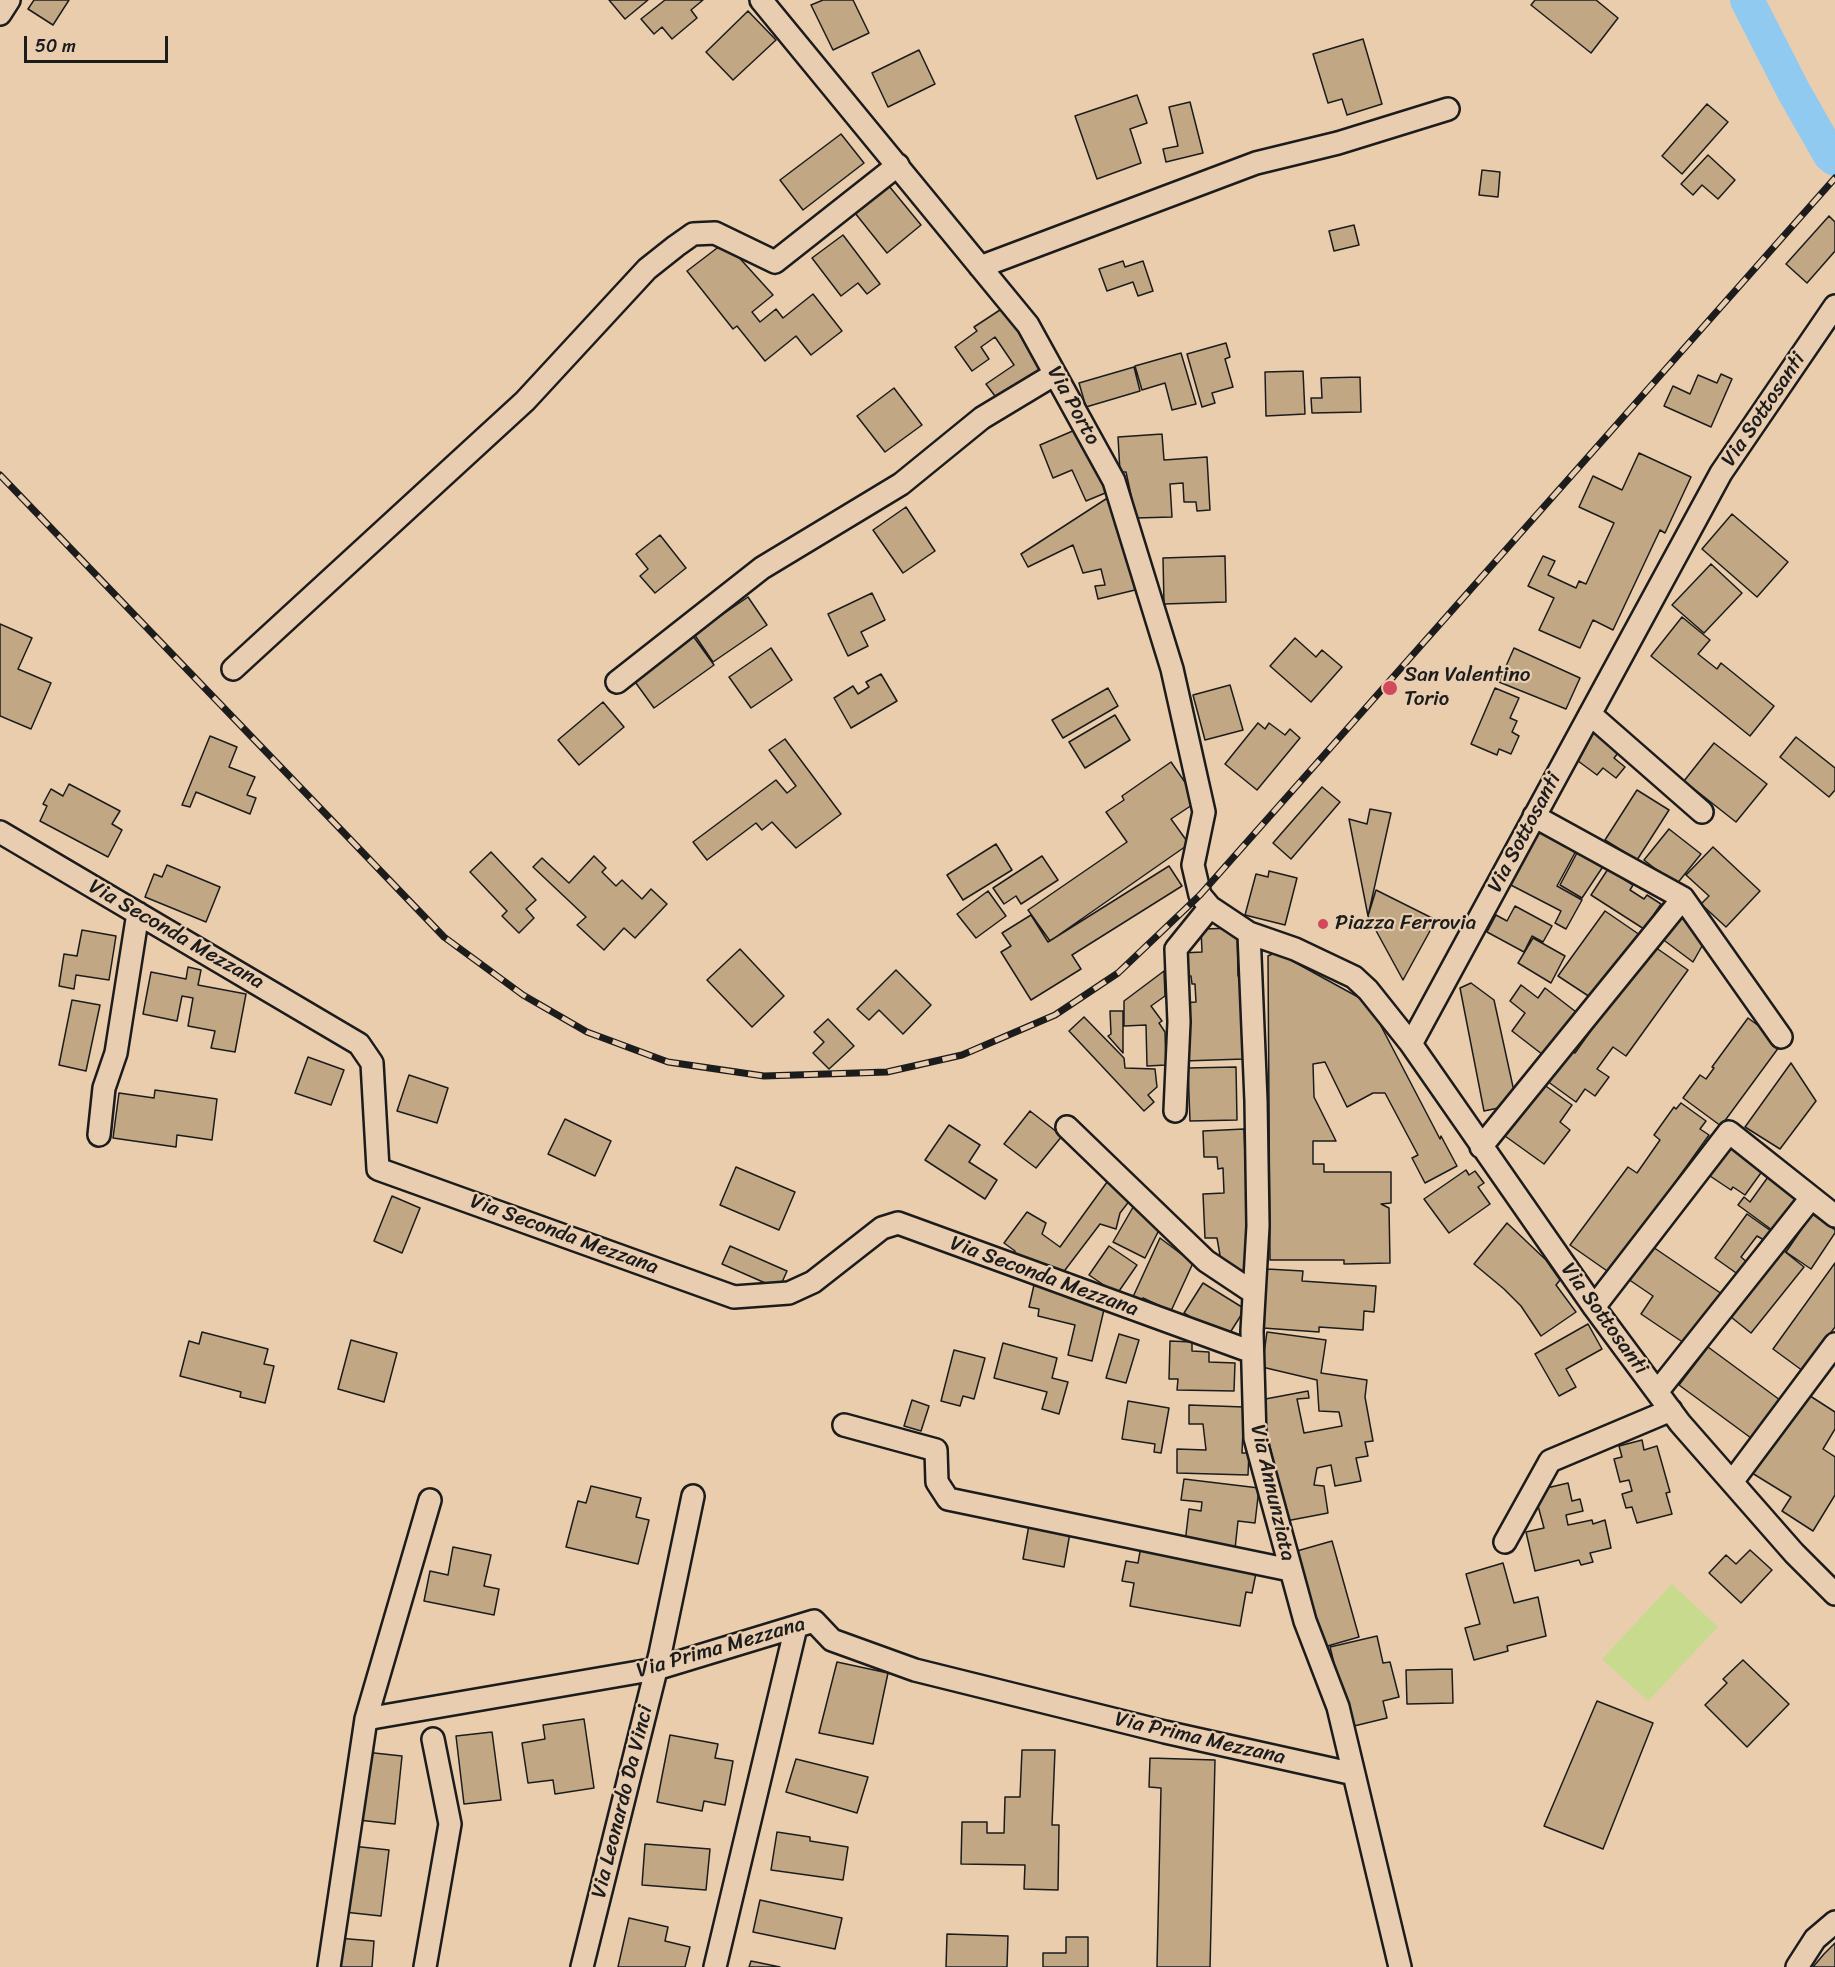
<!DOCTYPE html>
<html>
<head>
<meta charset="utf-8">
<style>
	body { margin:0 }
	#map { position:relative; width:1835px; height:1967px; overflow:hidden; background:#eacdad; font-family:Sriracha,sans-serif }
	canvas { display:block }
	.scale { position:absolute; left:24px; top:36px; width:144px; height:27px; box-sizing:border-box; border:3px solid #1c1c1c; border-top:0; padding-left:8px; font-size:18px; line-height:21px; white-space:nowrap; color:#1c1c1c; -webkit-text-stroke:4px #e9cdb0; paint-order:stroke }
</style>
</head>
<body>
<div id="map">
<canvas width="1835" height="1967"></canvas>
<div class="scale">50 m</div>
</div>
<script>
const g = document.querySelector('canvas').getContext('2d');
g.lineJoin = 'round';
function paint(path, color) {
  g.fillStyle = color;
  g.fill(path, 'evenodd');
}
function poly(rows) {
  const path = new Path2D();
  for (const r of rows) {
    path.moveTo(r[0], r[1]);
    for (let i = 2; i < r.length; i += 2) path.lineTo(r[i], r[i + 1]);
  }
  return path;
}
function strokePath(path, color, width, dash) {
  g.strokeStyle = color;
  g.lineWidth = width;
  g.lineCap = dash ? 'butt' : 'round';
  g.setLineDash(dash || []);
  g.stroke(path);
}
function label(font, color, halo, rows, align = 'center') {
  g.font = font + ' Sriracha,sans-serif';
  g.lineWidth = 4.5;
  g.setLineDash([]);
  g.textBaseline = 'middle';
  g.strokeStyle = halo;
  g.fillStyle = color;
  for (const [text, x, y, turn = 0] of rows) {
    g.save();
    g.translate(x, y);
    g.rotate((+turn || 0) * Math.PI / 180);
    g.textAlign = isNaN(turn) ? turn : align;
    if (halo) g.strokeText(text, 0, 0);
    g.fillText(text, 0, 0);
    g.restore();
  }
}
const green = poly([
	[1672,1584,1718,1627,1648,1701,1602,1659]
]);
const river = poly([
	[1747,0,1794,92,1830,155,1835,159]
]);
const building = poly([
	[34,0,69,0,53,25,28,9,34,0],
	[609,0,648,0,625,19,609,0],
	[665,0,703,0,691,10,697,18,672,39,662,27,654,34,641,19,665,0],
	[823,0,853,0,869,33,833,50,811,5,823,0],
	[1535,0,1596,0,1618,18,1591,53,1531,5,1535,0],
	[748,11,776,40,733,80,706,52,748,11],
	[1363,39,1382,104,1347,115,1342,99,1328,103,1313,54,1363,39],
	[919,50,935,84,888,107,872,73,919,50],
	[1137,95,1147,123,1130,129,1141,163,1097,179,1075,116,1137,95],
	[1190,102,1203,153,1166,162,1163,149,1178,146,1169,107,1190,102],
	[1707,104,1728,122,1682,174,1662,156,1707,104],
	[841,134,864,163,803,210,780,180,841,134],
	[1708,155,1735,180,1718,199,1702,185,1693,195,1681,184,1708,155],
	[1482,170,1500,172,1498,197,1479,195,1482,170],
	[889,186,921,225,887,253,855,213,889,186],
	[1829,216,1835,222,1835,251,1807,283,1786,264,1829,216],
	[1354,225,1359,245,1334,251,1329,231,1354,225],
	[843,235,880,284,867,294,858,283,841,296,812,258,843,235],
	[725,242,773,295,752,312,760,322,776,309,783,318,813,294,842,331,811,355,796,336,765,361,737,326,733,329,687,271,725,242],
	[1123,261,1125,267,1143,261,1153,291,1138,296,1133,282,1107,291,1099,269,1123,261],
	[1006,306,1048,366,998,400,986,384,1014,365,995,337,981,347,989,359,972,371,955,347,977,331,974,327,1006,306],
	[1226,343,1230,357,1225,359,1233,387,1212,393,1215,403,1202,407,1187,354,1226,343],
	[1181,353,1196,404,1172,410,1165,383,1142,390,1135,366,1181,353],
	[1134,367,1140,391,1086,407,1079,383,1134,367],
	[1303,371,1305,414,1266,416,1265,372,1303,371],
	[1721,374,1732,379,1711,427,1664,406,1673,386,1690,394,1698,375,1717,383,1721,374],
	[1360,377,1361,412,1312,413,1311,398,1322,398,1321,378,1360,377],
	[894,388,922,425,885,452,857,416,894,388],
	[1082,427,1110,491,1086,501,1072,470,1053,478,1040,445,1082,427],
	[1162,434,1164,460,1207,457,1210,510,1197,511,1196,502,1184,502,1183,483,1170,484,1172,517,1136,518,1126,472,1120,472,1118,437,1162,434],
	[1639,453,1691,477,1665,533,1660,530,1613,630,1593,620,1580,648,1539,630,1554,598,1528,586,1543,556,1555,561,1548,575,1576,588,1579,581,1586,584,1614,523,1579,507,1593,476,1622,490,1639,453],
	[1109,497,1117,511,1135,590,1098,599,1095,586,1105,585,1101,569,1083,573,1073,545,1028,567,1021,554,1109,497],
	[906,507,935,551,903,573,873,530,906,507],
	[1732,514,1788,562,1757,597,1702,549,1732,514],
	[660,535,686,568,655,593,640,576,648,569,636,554,660,535],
	[1225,556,1226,602,1164,604,1163,558,1225,556],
	[1711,564,1742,593,1704,633,1672,605,1711,564],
	[872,593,885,620,861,632,868,646,848,656,828,614,872,593],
	[748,597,767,625,713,662,694,634,748,597],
	[1682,617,1710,640,1698,654,1717,669,1721,663,1774,706,1750,736,1651,656,1682,617],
	[0,624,32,638,18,669,51,683,31,729,0,716,0,624],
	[693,636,714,665,654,708,633,679,693,636],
	[1295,638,1316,657,1322,650,1342,667,1311,702,1270,666,1295,638],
	[771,648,792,680,751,708,729,677,771,648],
	[1514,648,1580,678,1566,709,1499,682,1514,648],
	[881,674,897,701,851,728,834,698,853,686,858,694,869,687,866,682,881,674],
	[1230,685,1243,730,1205,740,1193,695,1230,685],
	[1108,688,1118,706,1063,738,1052,720,1108,688],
	[1495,688,1519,698,1510,718,1517,721,1512,732,1519,736,1511,754,1499,749,1497,755,1471,744,1495,688],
	[603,702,624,727,579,765,558,740,603,702],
	[1115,715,1130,740,1085,768,1069,742,1115,715],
	[1258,723,1265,729,1269,723,1285,735,1290,729,1300,738,1257,790,1225,764,1258,723],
	[1595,724,1623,747,1614,758,1625,767,1616,778,1603,768,1597,775,1574,758,1595,724],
	[210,736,237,747,229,767,255,777,247,795,256,798,250,814,196,792,190,807,182,805,210,736],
	[1796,737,1835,768,1835,790,1829,797,1780,757,1796,737],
	[785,739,841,814,796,848,772,822,762,830,756,823,707,860,693,842,776,780,787,793,796,786,769,750,785,739],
	[1714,743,1767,784,1736,822,1684,781,1714,743],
	[1171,762,1198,801,1171,819,1189,844,1050,941,1028,910,1127,842,1106,812,1124,800,1122,796,1171,762],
	[69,784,120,811,112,824,122,830,108,857,40,821,47,806,43,804,51,789,63,796,69,784],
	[1322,787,1340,802,1291,859,1273,843,1322,787],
	[1637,790,1669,810,1637,860,1605,840,1637,790],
	[1370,809,1391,813,1368,916,1349,819,1367,824,1370,809],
	[1538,828,1577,849,1557,886,1582,900,1566,929,1555,923,1561,911,1505,882,1538,828],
	[1669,829,1701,854,1676,885,1644,860,1669,829],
	[996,844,1012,870,963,900,947,875,996,844],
	[1713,847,1760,891,1726,927,1701,904,1709,896,1686,875,1713,847],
	[1578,851,1604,865,1582,898,1560,885,1578,851],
	[491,852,536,900,526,909,534,918,519,933,502,916,507,911,470,872,491,852],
	[594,856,606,868,602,872,616,886,622,880,642,899,651,889,667,904,635,938,624,928,604,950,577,925,586,917,533,867,542,858,569,883,594,856],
	[1042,856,1058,880,1021,904,1016,896,1004,904,993,888,1042,856],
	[167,865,220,887,206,922,145,897,154,874,162,877,167,865],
	[1169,866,1182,886,1072,955,1081,969,1031,1000,1001,952,1011,946,1002,933,1031,915,1048,942,1169,866],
	[1608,869,1633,885,1630,890,1644,899,1647,895,1661,904,1644,929,1591,895,1608,869],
	[1269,871,1297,878,1285,925,1245,915,1256,874,1268,877,1269,871],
	[1376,890,1436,920,1403,980,1368,916,1376,890],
	[988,891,1006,916,976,938,957,914,988,891],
	[1515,906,1552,926,1543,942,1532,936,1524,952,1487,932,1496,915,1507,921,1515,906],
	[1682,910,1706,939,1693,962,1661,938,1682,910],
	[1605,911,1640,935,1624,959,1621,957,1593,999,1558,976,1605,911],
	[1237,928,1238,976,1242,976,1244,1059,1184,1061,1182,1003,1196,1002,1195,984,1192,984,1191,976,1183,976,1182,953,1202,952,1201,929,1237,928],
	[82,930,116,936,109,980,76,975,74,989,59,986,64,954,77,956,82,930],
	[1533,938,1565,956,1551,983,1518,963,1533,938],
	[1652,945,1688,970,1626,1056,1613,1047,1597,1069,1609,1077,1595,1096,1585,1089,1576,1102,1547,1081,1570,1050,1575,1053,1652,945],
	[740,949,784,996,752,1027,707,980,740,949],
	[1276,952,1369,1003,1440,1139,1441,1136,1457,1166,1425,1183,1412,1158,1418,1155,1385,1093,1373,1093,1347,1107,1325,1062,1313,1064,1314,1097,1336,1141,1313,1141,1313,1164,1324,1164,1324,1172,1391,1172,1391,1203,1381,1204,1389,1208,1390,1263,1344,1264,1344,1260,1270,1260,1268,956,1276,952],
	[188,967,201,970,198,985,246,994,235,1052,211,1048,215,1031,188,1026,193,998,182,996,177,1021,143,1014,151,972,186,979,188,967],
	[896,970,931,1005,903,1034,879,1010,869,1020,857,1009,896,970],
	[1164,971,1165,996,1151,1006,1162,1021,1159,1023,1165,1032,1166,1065,1147,1066,1146,1025,1124,1026,1124,1001,1164,971],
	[1471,983,1494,1000,1515,1096,1508,1106,1484,1111,1460,988,1471,983],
	[1521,985,1538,998,1545,988,1580,1015,1547,1058,1512,1031,1525,1013,1510,1001,1521,985],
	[72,1000,100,1005,86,1071,59,1065,72,1000],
	[1110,1011,1123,1011,1123,1053,1108,1036,1111,1034,1110,1011],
	[1084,1017,1124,1058,1125,1068,1155,1069,1157,1087,1148,1095,1154,1102,1144,1111,1069,1031,1084,1017],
	[1748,1018,1782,1043,1721,1126,1683,1098,1700,1075,1706,1079,1714,1068,1712,1067,1748,1018],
	[828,1019,854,1046,829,1069,813,1053,824,1042,814,1032,828,1019],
	[308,1057,344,1070,331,1105,295,1093,308,1057],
	[1791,1063,1816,1101,1780,1149,1745,1127,1791,1063],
	[1236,1067,1237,1120,1190,1121,1188,1068,1236,1067],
	[409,1075,448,1088,437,1123,397,1111,409,1075],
	[1543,1084,1572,1105,1560,1122,1570,1130,1544,1164,1505,1136,1543,1084],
	[155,1090,217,1099,212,1140,177,1135,176,1147,113,1138,119,1093,154,1098,155,1090],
	[1681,1103,1706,1121,1700,1129,1709,1135,1610,1273,1570,1245,1628,1167,1637,1173,1660,1140,1654,1135,1674,1107,1676,1109,1681,1103],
	[1030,1111,1062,1136,1036,1168,1004,1144,1030,1111],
	[565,1119,611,1141,595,1176,548,1154,565,1119],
	[949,1125,980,1145,969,1162,997,1180,985,1199,925,1160,949,1125],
	[1244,1129,1247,1209,1245,1279,1221,1261,1217,1238,1205,1238,1203,1194,1224,1193,1223,1168,1218,1169,1217,1157,1204,1157,1203,1131,1244,1129],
	[1726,1145,1763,1170,1745,1195,1733,1187,1731,1190,1707,1174,1726,1145],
	[736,1167,795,1192,779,1230,720,1205,736,1167],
	[1466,1170,1469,1175,1475,1171,1484,1183,1478,1187,1490,1204,1449,1233,1424,1199,1466,1170],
	[1768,1177,1796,1198,1772,1230,1738,1205,1744,1197,1750,1202,1768,1177],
	[1110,1178,1134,1195,1120,1213,1116,1229,1100,1224,1062,1274,1011,1262,1015,1251,1004,1243,1027,1212,1046,1223,1042,1234,1060,1247,1110,1178],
	[392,1196,420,1208,402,1253,374,1241,392,1196],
	[1136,1202,1161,1226,1145,1258,1113,1242,1136,1202],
	[1747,1214,1771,1231,1764,1240,1757,1236,1741,1257,1748,1263,1739,1275,1715,1258,1747,1214],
	[1812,1214,1835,1230,1835,1233,1811,1269,1786,1252,1812,1214],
	[1507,1223,1546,1260,1560,1280,1556,1285,1576,1312,1541,1336,1521,1306,1504,1289,1474,1264,1507,1223],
	[1160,1238,1193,1263,1171,1311,1143,1298,1140,1303,1132,1299,1160,1238],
	[1650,1245,1722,1294,1687,1345,1641,1314,1653,1296,1628,1279,1650,1245],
	[730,1246,787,1271,779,1289,722,1264,730,1246],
	[1109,1246,1137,1265,1117,1294,1089,1275,1109,1246],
	[1784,1251,1804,1267,1751,1333,1731,1317,1784,1251],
	[1835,1263,1835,1327,1803,1371,1773,1349,1835,1263],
	[1267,1269,1303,1271,1302,1281,1376,1286,1374,1312,1364,1311,1363,1330,1319,1327,1319,1332,1263,1328,1267,1269],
	[1203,1283,1245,1309,1226,1339,1184,1313,1203,1283],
	[1034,1285,1106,1301,1092,1361,1068,1355,1075,1325,1038,1316,1039,1309,1029,1307,1034,1285],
	[1588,1324,1602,1349,1566,1369,1576,1387,1559,1396,1535,1354,1588,1324],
	[202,1332,268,1349,264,1364,274,1366,265,1403,240,1397,241,1392,180,1376,189,1341,199,1344,202,1332],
	[1267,1332,1326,1340,1321,1373,1367,1380,1365,1397,1373,1441,1365,1442,1368,1456,1356,1458,1361,1481,1335,1486,1331,1465,1317,1468,1314,1485,1324,1486,1328,1513,1286,1521,1260,1400,1308,1391,1309,1398,1297,1399,1304,1433,1342,1426,1339,1412,1319,1411,1317,1380,1262,1367,1267,1332],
	[1119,1334,1139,1340,1126,1383,1106,1378,1119,1334],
	[351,1340,397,1353,384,1402,338,1389,351,1340],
	[1170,1341,1192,1342,1192,1351,1209,1352,1209,1362,1235,1363,1234,1391,1177,1390,1178,1379,1169,1379,1170,1341],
	[1003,1343,1057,1358,1052,1378,1068,1382,1059,1414,1042,1409,1047,1392,994,1378,1003,1343],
	[1708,1347,1780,1400,1751,1438,1679,1385,1708,1347],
	[954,1350,985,1358,974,1399,963,1396,960,1406,941,1401,954,1350],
	[1804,1392,1835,1412,1835,1429,1823,1449,1835,1457,1835,1495,1813,1531,1782,1511,1791,1497,1752,1473,1804,1392],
	[912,1400,929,1406,921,1431,904,1426,912,1400],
	[1128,1401,1169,1408,1161,1453,1154,1452,1155,1444,1122,1439,1128,1401],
	[1189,1405,1244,1407,1242,1453,1249,1453,1248,1475,1177,1473,1177,1449,1206,1450,1203,1424,1189,1424,1189,1405],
	[1642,1440,1644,1450,1657,1446,1670,1492,1666,1493,1672,1514,1637,1523,1632,1507,1626,1508,1622,1494,1632,1491,1629,1480,1620,1482,1614,1459,1622,1457,1619,1446,1642,1440],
	[1184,1479,1259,1488,1255,1523,1238,1521,1235,1549,1185,1543,1189,1509,1201,1511,1202,1502,1181,1500,1184,1479],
	[1568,1483,1572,1501,1580,1499,1583,1511,1566,1515,1568,1525,1592,1520,1593,1524,1605,1520,1611,1548,1590,1553,1593,1562,1581,1565,1579,1560,1535,1571,1526,1532,1544,1528,1534,1491,1568,1483],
	[591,1486,641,1498,636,1517,649,1520,638,1564,566,1547,578,1501,586,1503,591,1486],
	[1030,1519,1071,1527,1064,1567,1023,1559,1030,1519],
	[1332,1541,1359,1637,1324,1647,1297,1551,1332,1541],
	[1141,1546,1205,1558,1204,1563,1256,1573,1252,1593,1246,1592,1240,1626,1130,1606,1134,1583,1122,1581,1126,1561,1138,1563,1141,1546],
	[453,1547,491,1555,484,1586,499,1589,494,1615,424,1601,430,1571,448,1575,453,1547],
	[1750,1550,1772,1570,1741,1603,1709,1573,1726,1555,1736,1564,1750,1550],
	[1503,1563,1514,1603,1538,1597,1546,1636,1507,1646,1508,1651,1474,1660,1465,1628,1480,1624,1466,1574,1503,1563],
	[1377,1636,1383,1663,1390,1662,1399,1697,1383,1701,1387,1718,1350,1727,1330,1647,1377,1636],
	[1743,1660,1789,1704,1747,1747,1705,1705,1727,1683,1723,1679,1743,1660],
	[837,1662,888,1673,873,1744,819,1733,837,1662],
	[1452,1669,1453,1703,1407,1704,1406,1670,1452,1669],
	[1597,1701,1653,1723,1603,1849,1544,1826,1597,1701],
	[584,1719,594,1788,555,1794,553,1780,528,1783,522,1743,545,1739,543,1725,584,1719],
	[492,1732,501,1800,464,1804,456,1736,492,1732],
	[670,1735,718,1744,715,1758,733,1761,725,1805,704,1801,702,1811,657,1802,670,1735],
	[1022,1750,1055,1750,1052,1825,1059,1825,1058,1890,1024,1889,1025,1865,961,1864,962,1822,987,1822,987,1833,1004,1833,1005,1797,1020,1797,1022,1750],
	[365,1752,402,1756,395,1824,358,1820,365,1752],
	[1150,1758,1215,1760,1210,1967,1157,1967,1161,1788,1149,1787,1150,1758],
	[796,1759,868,1777,857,1813,786,1792,796,1759],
	[777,1832,810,1837,810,1841,848,1847,843,1880,771,1870,777,1832],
	[645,1844,710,1849,706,1890,642,1885,645,1844],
	[352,1846,389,1850,381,1916,344,1912,352,1846],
	[760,1900,842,1918,835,1949,753,1932,760,1900],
	[629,1918,668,1927,665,1941,690,1947,685,1967,618,1967,629,1918],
	[947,1934,1008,1936,1007,1967,946,1967,947,1934],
	[1066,1937,1088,1937,1088,1967,1043,1967,1043,1953,1066,1953,1066,1937],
	[337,1938,374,1941,372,1967,335,1967,337,1938],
	[1835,1943,1835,1967,1813,1967,1824,1954,1835,1943],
	[751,1961,780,1967,749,1967,751,1961]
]);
const minor = poly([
	[761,0,1028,325,1114,481,1172,669,1204,812,1193,865,1200,895,1210,907,1249,933,1295,949,1354,977,1368,990,1411,1044],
	[0,14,9,0],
	[980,267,1256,163,1338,143,1448,109],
	[1835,306,1721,473,1411,1044,1594,1307,1680,1423,1794,1553,1835,1594],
	[233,669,525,401,647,269,676,246,693,234,715,233,775,262,898,165],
	[617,682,762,568,901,484,982,418,1055,374],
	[1590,714,1702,812],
	[1534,816,1683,898,1781,1037],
	[0,832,359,1044,372,1063,378,1169,734,1297,789,1293,813,1282,882,1228,898,1223,1252,1352],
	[1249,933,1256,1101,1258,1226,1252,1331,1255,1438,1305,1621,1338,1707,1400,1967],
	[1175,1111,1179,1022,1176,949,1210,907],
	[1067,1127,1206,1261,1254,1293],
	[99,1135,104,1088,116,1053,138,913],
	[1481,1147,1683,898],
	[1594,1307,1729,1132,1835,1216],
	[1657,1392,1811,1198],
	[844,1425,936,1450,937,1482,948,1499,1290,1570],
	[1732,1482,1835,1344],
	[430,1500,366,1719,656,1669,814,1621,832,1640,915,1670,1165,1732,1354,1774],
	[1505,1542,1550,1461,1671,1410],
	[329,1967,366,1719],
	[425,1967,450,1824,433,1739],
	[582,1967,660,1654,693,1496],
	[715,1967,796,1627],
	[1797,1967,1815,1939,1835,1922]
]);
const rail = poly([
	[0,475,444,937,523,995,587,1032,668,1062,764,1076,887,1072,962,1055,1055,1015,1118,973,1200,895,1835,178]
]);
const markers = [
	[1390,688,8,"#d1495b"],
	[1323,924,6,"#d1495b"]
];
const streetNames = [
	["Via Porto",1073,406,61],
	["Via Sottosanti",1764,410,-56],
	["Via Sottosanti",1525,833,-62],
	["Via Seconda Mezzana",176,935,30],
	["Via Seconda Mezzana",564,1235,20],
	["Via Seconda Mezzana",1044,1277,20],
	["Via Sottosanti",1604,1319,54],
	["Via Annunziata",1272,1493,77],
	["Via Prima Mezzana",721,1648,-16],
	["Via Prima Mezzana",1200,1739,13],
	["Via Leonardo Da Vinci",623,1802,-76]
];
const poiNames = [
	["San Valentino",1404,676],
	["Torio",1404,700],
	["Piazza Ferrovia",1335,924]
];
paint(green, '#c8da8e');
strokePath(river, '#91caf0', 34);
paint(building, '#c1a784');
strokePath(building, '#1c1c1c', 1.5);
strokePath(minor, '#1c1c1c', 26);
strokePath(minor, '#e9cdb0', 21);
strokePath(rail, '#1c1c1c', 7);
strokePath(rail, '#e9cdb0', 4.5, [14]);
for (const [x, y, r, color] of markers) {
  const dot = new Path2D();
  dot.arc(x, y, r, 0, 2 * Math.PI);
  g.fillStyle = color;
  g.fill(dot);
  strokePath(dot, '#e9cdb0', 2);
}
label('21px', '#1c1c1c', '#e9cdb0', streetNames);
label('21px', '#1c1c1c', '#e9cdb0', poiNames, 'left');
</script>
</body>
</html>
